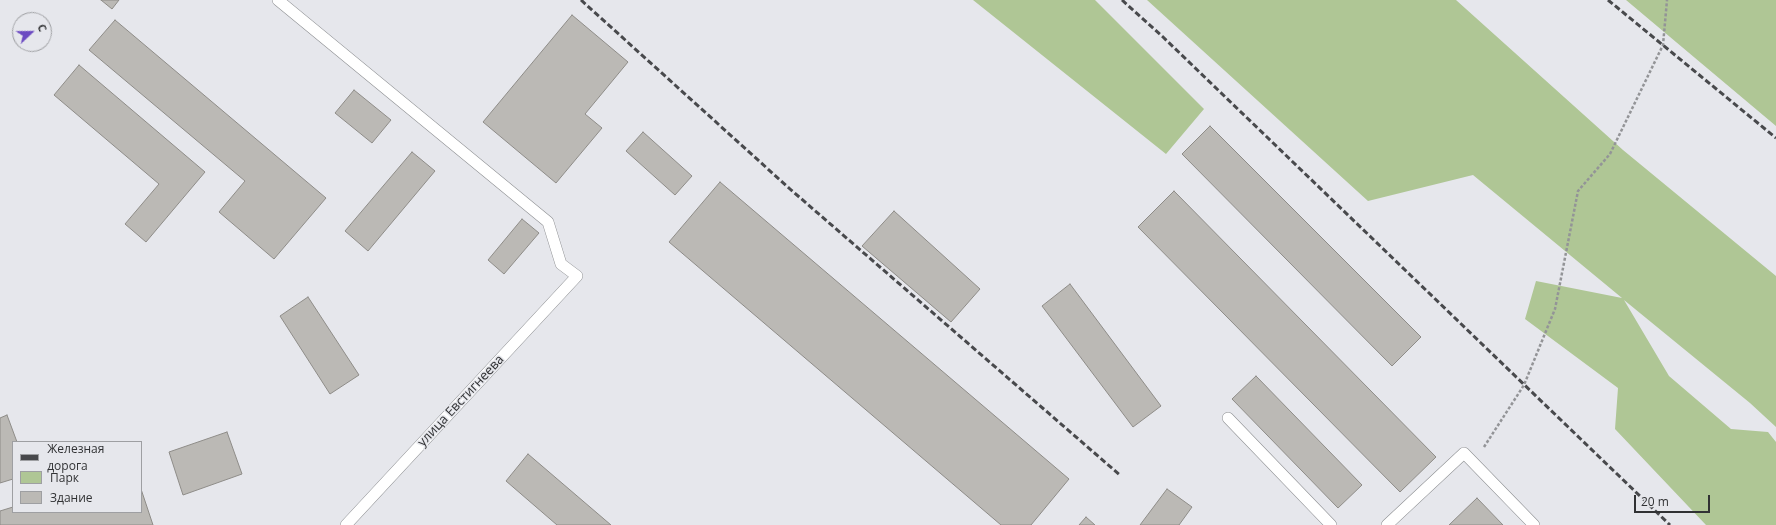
<!DOCTYPE html>
<html>
<head>
<meta charset="utf-8">
<style>
	body { margin:0 }
	#map { position:relative; width:1776px; height:525px; overflow:hidden; background:#e6e7ec; font-family:"Open Sans",sans-serif }
	canvas { display:block }
	.legend { position:absolute; left:12px; top:441px; width:130px; height:72px; box-sizing:border-box; background:#e6e7ec; border:1px solid #9e9fa2; margin:0; padding:5px 7px; list-style:none; font-size:12px; color:#313234 }
	.legend li { display:flex; align-items:center; gap:8px; height:20px }
	.legend b { width:20px; border:1px solid #9e9fa2 }
	.north { position:absolute; left:12px; top:12px; width:40px; height:40px; box-sizing:border-box; background:#e6e7ec; border:1px solid #9e9fa2; border-radius:50%; rotate:68deg; font-size:11px; font-weight:700; line-height:16px; text-align:center; color:#313234 }
	.north::after { content:''; display:block; margin:auto; width:14px; height:18px; background:#6c4ac2; clip-path:polygon(50% 0,100% 100%,50% 72%,0 100%) }
	.scale { position:absolute; left:1634px; top:495px; width:76px; height:18px; box-sizing:border-box; border:2px solid #313234; border-top:0; padding-left:5px; font-size:12px; line-height:14px; white-space:nowrap; color:#313234; -webkit-text-stroke:3px #e6e7ec; paint-order:stroke }
</style>
</head>
<body>
<div id="map">
<canvas width="1776" height="525"></canvas>
<ul class="legend">
<li><b style="height:5px;background:#48494c"></b>Железная дорога</li>
<li><b style="height:11px;background:#afc695"></b>Парк</li>
<li><b style="height:11px;background:#bbb9b5"></b>Здание</li>
</ul>
<div class="north">С</div>
<div class="scale">20 m</div>
</div>
<script>
const g = document.querySelector('canvas').getContext('2d');
g.lineJoin = 'round';
function paint(path, color) {
  g.fillStyle = color;
  g.fill(path, 'evenodd');
}
function poly(rows) {
  const path = new Path2D();
  for (const r of rows) {
    path.moveTo(r[0], r[1]);
    for (let i = 2; i < r.length; i += 2) path.lineTo(r[i], r[i + 1]);
  }
  return path;
}
function strokePath(path, color, width, dash) {
  g.strokeStyle = color;
  g.lineWidth = width;
  g.lineCap = dash ? 'butt' : 'round';
  g.setLineDash(dash || []);
  g.stroke(path);
}
function label(font, color, halo, rows, align = 'center') {
  g.font = font + ' "Open Sans",sans-serif';
  g.lineWidth = 3;
  g.setLineDash([]);
  g.textBaseline = 'middle';
  g.strokeStyle = halo;
  g.fillStyle = color;
  for (const [text, x, y, turn = 0] of rows) {
    g.save();
    g.translate(x, y);
    g.rotate((+turn || 0) * Math.PI / 180);
    g.textAlign = isNaN(turn) ? turn : align;
    if (halo) g.strokeText(text, 0, 0);
    g.fillText(text, 0, 0);
    g.restore();
  }
}
const green = poly([
	[973,0,1095,0,1204,109,1166,154],
	[1147,0,1456,0,1623,150,1776,276,1776,427,1750,403,1624,300,1669,376,1731,429,1768,432,1776,442,1776,525,1706,525,1615,429,1618,388,1525,319,1536,281,1622,298,1473,175,1368,201],
	[1626,0,1776,0,1776,126]
]);
const building = poly([
	[101,0,119,0,112,9,101,0],
	[572,15,628,62,585,114,602,128,556,183,483,122,572,15],
	[115,20,326,198,274,259,219,212,245,181,89,50,115,20],
	[79,65,205,172,146,242,125,224,159,184,54,95,79,65],
	[354,90,391,120,372,143,335,113,354,90],
	[1210,126,1421,337,1392,366,1182,154,1210,126],
	[643,132,692,176,675,195,626,151,643,132],
	[412,152,435,171,368,251,345,231,412,152],
	[720,182,1069,479,1031,525,1001,525,669,242,720,182],
	[1174,191,1436,457,1400,492,1138,227,1174,191],
	[894,211,980,289,951,322,862,246,894,211],
	[522,219,539,233,504,274,488,260,522,219],
	[1070,284,1161,406,1133,427,1042,306,1070,284],
	[308,297,359,375,330,394,280,316,308,297],
	[1256,376,1362,485,1338,508,1232,399,1256,376],
	[7,415,17,442,13,442,13,479,0,483,0,418,7,415],
	[227,432,242,474,183,495,169,452,227,432],
	[528,454,611,525,557,525,506,481,528,454],
	[141,489,153,525,0,525,0,511,13,507,13,512,141,512,141,489],
	[1167,489,1192,507,1179,525,1140,525,1167,489],
	[1477,498,1503,525,1449,525,1477,498],
	[1086,517,1095,525,1079,525,1086,517]
]);
const path = poly([
	[1484,447,1524,385,1555,309,1578,191,1610,154,1663,45,1667,0]
]);
const service = poly([
	[278,0,548,222,561,264,577,276,346,525],
	[1228,418,1331,525],
	[1387,525,1464,453,1534,525]
]);
const rail = poly([
	[581,0,790,189,1121,476],
	[1122,0,1163,37,1670,525],
	[1608,0,1776,138]
]);
const streetNames = [
	["улица Евстигнеева",461,401,-47]
];
paint(green, '#afc695');
paint(building, '#bbb9b5');
strokePath(building, '#8e8c88', 1);
strokePath(service, '#8c8e91', 12);
strokePath(path, '#939497', 2.5, [3, 2]);
strokePath(service, '#fff', 11);
strokePath(rail, '#48494c', 3, [6, 3]);
label('13px', '#313234', '#e6e7ec', streetNames);
</script>
</body>
</html>
